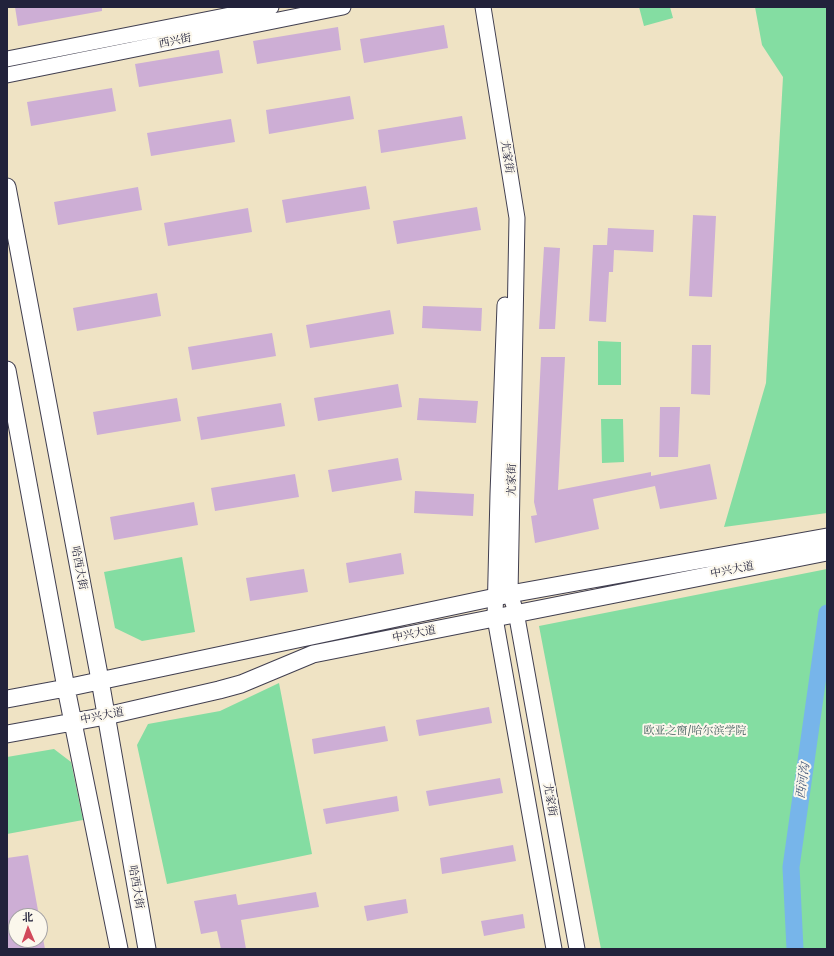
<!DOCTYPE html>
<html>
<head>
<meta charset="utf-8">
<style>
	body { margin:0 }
	#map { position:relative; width:834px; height:956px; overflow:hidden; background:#efe3c4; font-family:"Libre Caslon Text","Noto Serif SC",serif }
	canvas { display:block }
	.frame { position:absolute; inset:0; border:8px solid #22223b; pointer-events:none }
	.north { position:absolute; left:8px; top:908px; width:40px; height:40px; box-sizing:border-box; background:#fbf7ec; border:1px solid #a4a2a5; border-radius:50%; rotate:358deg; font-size:11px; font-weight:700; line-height:16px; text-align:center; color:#22223b }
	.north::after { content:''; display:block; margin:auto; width:14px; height:18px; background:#d1495b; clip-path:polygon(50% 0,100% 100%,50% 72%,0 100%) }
</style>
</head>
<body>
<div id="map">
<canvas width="834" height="956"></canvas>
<div class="frame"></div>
<div class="north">北</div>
</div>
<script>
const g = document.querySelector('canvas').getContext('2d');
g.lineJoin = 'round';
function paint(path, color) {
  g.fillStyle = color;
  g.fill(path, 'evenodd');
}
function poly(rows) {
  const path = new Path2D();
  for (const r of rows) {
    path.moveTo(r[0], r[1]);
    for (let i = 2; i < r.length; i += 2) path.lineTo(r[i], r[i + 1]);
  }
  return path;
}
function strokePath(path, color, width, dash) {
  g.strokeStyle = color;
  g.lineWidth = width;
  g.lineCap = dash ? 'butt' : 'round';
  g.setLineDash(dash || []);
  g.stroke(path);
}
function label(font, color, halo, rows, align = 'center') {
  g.font = font + ' "Libre Caslon Text","Noto Serif SC",serif';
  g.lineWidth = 4;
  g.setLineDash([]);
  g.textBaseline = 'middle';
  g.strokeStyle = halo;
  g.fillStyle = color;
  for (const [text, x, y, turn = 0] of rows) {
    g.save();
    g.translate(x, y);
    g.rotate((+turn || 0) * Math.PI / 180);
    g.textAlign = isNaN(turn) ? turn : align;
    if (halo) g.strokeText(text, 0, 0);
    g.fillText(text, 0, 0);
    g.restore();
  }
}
const green = poly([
	[639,7,670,7,673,18,644,26],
	[755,7,827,7,827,513,724,527,766,383,783,77,762,45],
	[598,341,621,342,621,385,598,385],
	[601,419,623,419,624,462,602,463],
	[182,557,195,632,142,641,115,628,104,572],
	[827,569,827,949,601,949,539,626],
	[279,683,312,854,167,884,137,745,148,724,220,711],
	[54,749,71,762,83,820,7,834,7,757]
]);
const river = poly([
	[795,949,791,867,827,613]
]);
const building = poly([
	[15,7,102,7,102,11,18,26],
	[444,25,448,48,364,63,360,39],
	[338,27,341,50,257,64,253,41],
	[219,50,223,73,139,87,135,64],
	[112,88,116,111,31,126,27,102],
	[350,96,354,119,269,134,266,110],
	[462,116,466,139,381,153,378,130],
	[231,119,235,142,151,156,147,133],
	[366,186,370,209,286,223,282,200],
	[138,187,142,210,58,225,54,202],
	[477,207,481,230,397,244,393,221],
	[248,208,252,232,168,246,164,223],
	[693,215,716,216,712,297,689,296],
	[608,228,654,230,653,252,614,250,613,272,609,272,606,322,589,321,593,245,607,245],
	[544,247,560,248,555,329,539,329],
	[157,293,161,316,77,331,73,308],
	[423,306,482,308,481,331,422,328],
	[390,310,394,334,310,348,306,325],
	[272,333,276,356,192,370,188,347],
	[692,345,711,345,710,395,691,394],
	[541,357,565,357,558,490,651,472,651,476,710,464,717,499,660,509,655,486,593,499,599,529,535,543,531,516,537,515,534,502],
	[398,384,402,407,318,421,314,398],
	[177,398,181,421,97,435,93,412],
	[419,398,478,401,476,423,417,420],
	[281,403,285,426,201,440,197,417],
	[660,407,680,407,678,457,659,457],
	[398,458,402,480,332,492,328,470],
	[295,474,299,497,215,511,211,488],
	[415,491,474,494,473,516,414,513],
	[194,502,198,525,114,540,110,517],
	[401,553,404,574,349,583,346,563],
	[304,569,308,592,250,601,246,578],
	[489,707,492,723,419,736,416,720],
	[385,726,388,741,314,754,312,739],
	[500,778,503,793,429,806,426,791],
	[397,796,399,811,326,824,323,809],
	[513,845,516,861,442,874,440,858],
	[28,855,39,916,16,916,16,940,40,940,40,923,45,949,7,949,7,858],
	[316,892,319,907,241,920,246,949,221,949,217,931,201,934,194,901,236,894,238,905],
	[406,899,408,913,367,921,364,906],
	[523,914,525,928,484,936,481,921]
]);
const secondary = poly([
	[483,7,517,218,510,594,516,612,577,949],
	[7,59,271,7],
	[7,75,343,7],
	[505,305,498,494,495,618,554,949]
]);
const primary = poly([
	[7,187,100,680,147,949],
	[7,370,66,688,119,949],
	[7,699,66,688,510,594,827,537],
	[7,734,106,716,219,690,241,684,313,654,827,552]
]);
const streetNames = [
	["西兴街",175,41,-11],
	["尤家街",507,157,81],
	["尤家街",512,480,-89],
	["哈西大街",79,568,79],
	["中兴大道",732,570,-11],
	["中兴大道",414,634,-11],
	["中兴大道",102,716,-11],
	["尤家街",550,800,80],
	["哈西大街",136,887,80]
];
const parkNames = [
	["欧亚之窗/哈尔滨学院",695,731]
];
const waterNames = [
	["西河沟",803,781,-82]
];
paint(green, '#84dda2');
strokePath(river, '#77b5ea', 17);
paint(building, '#cdaed5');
strokePath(secondary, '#413f50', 17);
strokePath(primary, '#413f50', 19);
strokePath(secondary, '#fff', 15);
strokePath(primary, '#fff', 17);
label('11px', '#22223b', '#fbf7ec', streetNames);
label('11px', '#3f5a5a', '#fbf7ec', parkNames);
label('italic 12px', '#405578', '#fbf7ec', waterNames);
</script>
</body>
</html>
